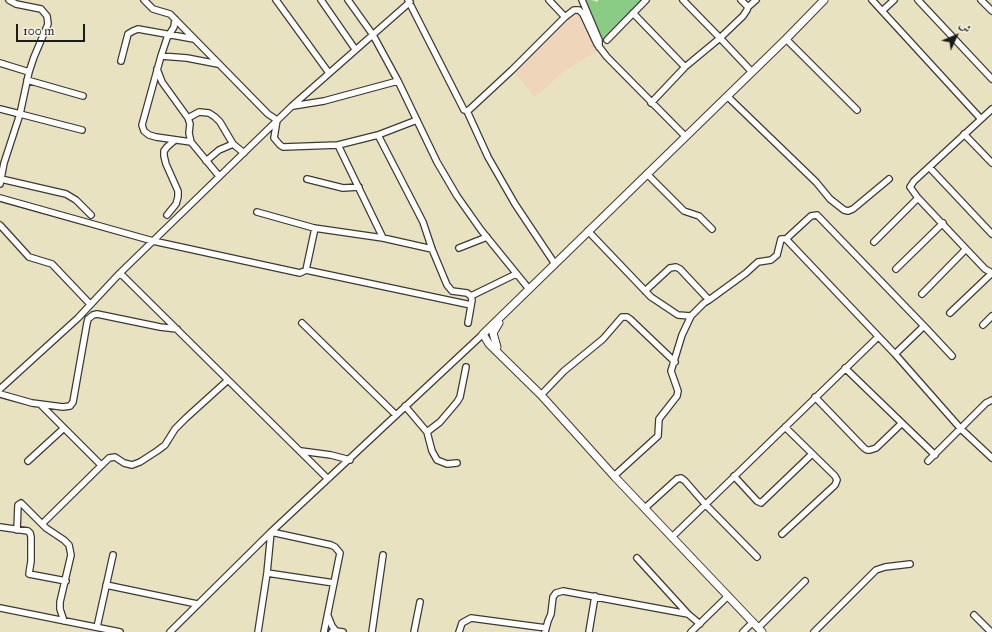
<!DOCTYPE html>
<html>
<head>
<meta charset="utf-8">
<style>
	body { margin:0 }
	#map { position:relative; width:992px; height:632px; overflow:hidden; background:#e8e2c1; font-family:"IM FELL Great Primer",Amiri,serif }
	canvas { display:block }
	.north { position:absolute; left:936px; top:16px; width:40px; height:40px; -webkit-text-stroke:3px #f7f3e8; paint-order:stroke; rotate:46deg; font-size:11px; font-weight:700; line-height:16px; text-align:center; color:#1c1c1c }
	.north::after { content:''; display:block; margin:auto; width:14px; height:18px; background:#1c1c1c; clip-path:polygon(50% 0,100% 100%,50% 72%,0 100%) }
	.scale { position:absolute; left:16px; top:24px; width:69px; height:18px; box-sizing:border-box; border:2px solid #1c1c1c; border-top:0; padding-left:5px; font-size:12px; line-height:14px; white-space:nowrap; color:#1c1c1c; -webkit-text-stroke:3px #f7f3e8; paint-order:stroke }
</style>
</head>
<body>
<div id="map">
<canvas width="992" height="632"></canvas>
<div class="north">ش</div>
<div class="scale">100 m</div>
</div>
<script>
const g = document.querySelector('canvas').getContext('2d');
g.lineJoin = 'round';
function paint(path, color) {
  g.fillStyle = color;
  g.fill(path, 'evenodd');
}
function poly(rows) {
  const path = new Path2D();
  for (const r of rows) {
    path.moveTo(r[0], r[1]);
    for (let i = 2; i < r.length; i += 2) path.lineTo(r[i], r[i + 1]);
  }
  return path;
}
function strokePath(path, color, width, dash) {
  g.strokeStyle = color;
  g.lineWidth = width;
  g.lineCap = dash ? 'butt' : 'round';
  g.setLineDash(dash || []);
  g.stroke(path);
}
const built = poly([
	[579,13,599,50,564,71,535,97,514,72,571,18]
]);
const green = poly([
	[584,0,591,0,598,2,598,0,643,0,603,40]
]);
const minor = poly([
	[9,0,16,4,41,9,47,16,48,24,34,57,29,72,20,114,82,130],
	[144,0,153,9,170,14,268,114,277,120,274,138,280,145,283,147,338,145,378,135,417,120],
	[276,0,329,73],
	[321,0,355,49],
	[348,0,373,35,398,81,437,162,457,196,481,230,529,289],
	[408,0,464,110,467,111,470,109,512,70,565,17,574,10,579,10,583,14,597,44,607,57,685,136],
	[549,0,565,17],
	[582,0,599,40,599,47],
	[683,0,720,38,743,16,747,10,748,7,741,0],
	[872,0,981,119],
	[918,0,992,79],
	[981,0,992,11],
	[748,7,756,0],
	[882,11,894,0],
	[633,13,685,67],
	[175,19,174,27,167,38,161,56,142,125,144,131,149,135,156,137,191,142],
	[786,39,857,110],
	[607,40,646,0],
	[161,56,187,58,218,64],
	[121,61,128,34,133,31,138,29,194,39],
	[0,63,29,72],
	[157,69,162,82,188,118,190,124,189,133,191,142,219,176],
	[27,80,83,96],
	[727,96,816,182,830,199,844,210,848,211,853,209,889,179],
	[651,103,685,67,720,38,752,72],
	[293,106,324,101,398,81],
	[0,109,20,114,4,163,0,184],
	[467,111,488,157,515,204,555,264],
	[188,118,199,112,209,113,215,117,220,122,233,144,244,153],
	[964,134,992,163],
	[378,135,423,222,432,249,447,285,452,291,467,293,471,296],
	[338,145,383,238],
	[206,161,219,150,233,144],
	[929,167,992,234],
	[647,174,684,211,699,216,712,229],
	[1,179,66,194,76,200,91,215],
	[307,179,343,188,359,187],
	[0,198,153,241,300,273,306,270,315,228],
	[257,212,314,228,383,238,432,249],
	[167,215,176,204,178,197,178,191,166,164,164,156,164,151,167,147,175,140],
	[0,225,29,257,52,264,90,304],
	[588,231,651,297,678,315,691,316,704,303,709,300],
	[786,239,895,354,961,429,992,458],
	[874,242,918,198],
	[459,248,487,237],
	[896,269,943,223],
	[306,270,471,305],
	[120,273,328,479],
	[645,291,670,268,676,267,680,269,709,300,746,273,758,262,771,260,777,255,781,239,786,239,811,216,817,215,924,326],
	[922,294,966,249],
	[471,296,516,274],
	[950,313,992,273,985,269,966,249,918,198,910,187,914,181,992,109],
	[302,323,396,415],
	[468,323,472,300,471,296],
	[983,325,992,316],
	[895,354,924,326,952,356],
	[845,368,935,455],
	[0,389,78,318,120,273,292,106,410,2],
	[0,394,32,403,63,407,70,406,73,402,87,323,88,319,93,315,97,314,160,327,177,329],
	[541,395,564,371,603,339,622,317,627,317,630,319,675,362],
	[815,397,864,448,867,450,870,450,876,448,902,423],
	[41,405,64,428],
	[405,406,427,432,432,451,437,460,447,464,457,463],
	[427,432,440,422,457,402,460,397,466,367],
	[301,451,331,455,350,460],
	[28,461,64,428,101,465],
	[928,461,986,403,992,400],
	[614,476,658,436,659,419,677,396,678,391,671,371,682,335,691,316],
	[734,476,757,501,761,503,812,454],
	[645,508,677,479,681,478,685,481,705,504,757,557],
	[42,524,109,458,115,457,124,463,132,465,140,462,157,451,165,445,175,429,186,418,228,380],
	[0,527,28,531,30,533,31,537,31,561,29,574,66,581],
	[17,530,18,505,21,503,46,528,64,540,69,545,71,555,60,602,60,609,64,621],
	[271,532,331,545,335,547,340,553,324,632],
	[782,534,835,485,837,480,835,476,785,427],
	[672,537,878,337],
	[637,558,688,614,700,624],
	[267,573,334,583],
	[106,585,197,604],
	[0,608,120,632],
	[974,615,991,632],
	[328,616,332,626,336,631],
	[97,627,113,555],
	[758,628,805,581],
	[170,632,271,532,483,334],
	[258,632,267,573,271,532],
	[332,632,336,631,343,632],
	[372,632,383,555],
	[414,632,420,602],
	[459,632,462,623,471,618,546,628],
	[545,632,548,621,551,614,553,597,556,593,563,591,688,614],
	[589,632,595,596],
	[691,632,728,596],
	[743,632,753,622],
	[814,632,876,570,885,567,910,564]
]);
const tertiary = poly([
	[483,334,786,39,824,0],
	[483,334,489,344,541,395,614,476,762,632],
	[497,347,493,333,499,323]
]);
paint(built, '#efd6bb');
paint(green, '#8acc85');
strokePath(minor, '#3b3a35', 8);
strokePath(tertiary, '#3b3a35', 9);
strokePath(minor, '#fff', 5.5);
strokePath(tertiary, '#fff', 7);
</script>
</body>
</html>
